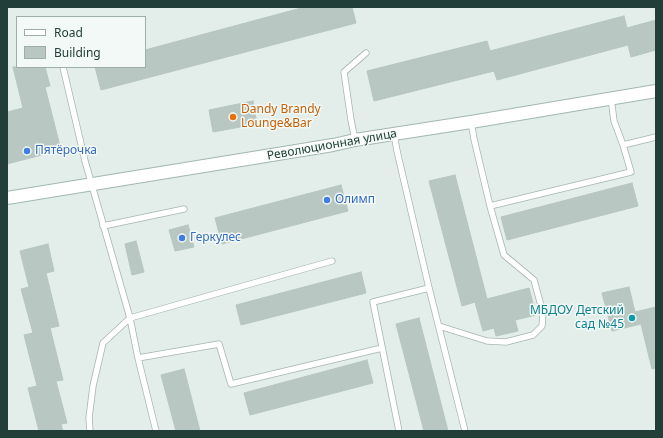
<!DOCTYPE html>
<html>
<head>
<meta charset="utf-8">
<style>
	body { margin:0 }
	#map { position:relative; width:663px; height:438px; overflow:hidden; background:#e3ede9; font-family:"Noto Sans",sans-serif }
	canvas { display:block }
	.frame { position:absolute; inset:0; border:8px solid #223e38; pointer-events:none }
	.legend { position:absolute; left:16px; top:16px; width:130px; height:52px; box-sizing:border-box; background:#f3f9f6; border:1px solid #9faeaa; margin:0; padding:5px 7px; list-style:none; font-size:12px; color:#223e38 }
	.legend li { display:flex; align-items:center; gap:8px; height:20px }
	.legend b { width:20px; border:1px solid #9faeaa }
</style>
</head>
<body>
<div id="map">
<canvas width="663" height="438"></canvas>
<div class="frame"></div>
<ul class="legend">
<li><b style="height:5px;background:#fff"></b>Road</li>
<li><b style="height:11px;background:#b8c7c2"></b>Building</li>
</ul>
</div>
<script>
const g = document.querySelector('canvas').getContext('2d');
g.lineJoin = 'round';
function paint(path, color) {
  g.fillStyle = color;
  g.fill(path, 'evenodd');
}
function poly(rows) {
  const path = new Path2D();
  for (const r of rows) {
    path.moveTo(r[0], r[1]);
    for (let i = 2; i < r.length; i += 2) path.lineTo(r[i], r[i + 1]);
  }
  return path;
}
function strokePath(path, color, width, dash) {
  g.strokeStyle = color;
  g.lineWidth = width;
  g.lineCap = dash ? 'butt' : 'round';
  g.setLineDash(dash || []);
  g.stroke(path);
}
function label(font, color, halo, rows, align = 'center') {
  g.font = font + ' "Noto Sans",sans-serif';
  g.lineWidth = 3;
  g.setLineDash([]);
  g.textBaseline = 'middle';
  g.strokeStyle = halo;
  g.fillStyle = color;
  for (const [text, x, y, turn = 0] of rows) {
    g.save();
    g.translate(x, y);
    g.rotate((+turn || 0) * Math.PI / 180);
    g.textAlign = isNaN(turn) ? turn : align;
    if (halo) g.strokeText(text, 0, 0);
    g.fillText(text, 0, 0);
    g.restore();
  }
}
const building = poly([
	[305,7,352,7,356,23,101,90,95,67,145,67,145,50,305,7],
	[624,16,627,28,656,20,656,50,631,57,628,45,497,80,494,71,374,101,367,71,487,41,490,51,624,16],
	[13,67,45,67,50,86,45,87,61,150,7,164,7,112,23,108,13,67],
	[253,101,257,124,213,132,209,110,253,101],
	[455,175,487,299,529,288,536,315,515,320,518,331,496,336,494,328,483,331,475,302,462,306,429,181,455,175],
	[632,183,638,206,507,240,501,217,632,183],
	[341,185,348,211,222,244,215,218,341,185],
	[188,225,194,247,175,251,169,230,188,225],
	[136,241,144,272,132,275,125,244,136,241],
	[48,244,54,271,46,273,59,326,50,328,63,380,56,381,67,423,61,424,63,431,39,431,28,388,37,386,24,335,33,333,21,289,29,287,20,251,48,244],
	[361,272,366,293,241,325,236,305,361,272],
	[629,287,635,312,656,307,656,368,652,369,641,324,612,331,602,293,629,287],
	[419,318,448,431,424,431,396,324,419,318],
	[367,360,373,383,250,415,244,393,367,360],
	[184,369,200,431,176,431,161,375,184,369]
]);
const service = poly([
	[63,67,85,161,130,318,138,358,156,431],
	[611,98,614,121,623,145,656,137],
	[394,134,397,151,429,288,465,431],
	[355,140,351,120,344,72,366,53],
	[490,206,631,172,623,145],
	[103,226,184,209],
	[439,326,487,341,506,342,533,335,542,326,543,313,534,280,504,255,490,206,474,139,471,122],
	[138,358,219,344,231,384,382,348],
	[90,431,89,418,93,386,103,343,130,318,332,261],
	[399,431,373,302,429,288]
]);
const secondary = poly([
	[7,198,333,145,355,140,471,122,656,91]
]);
const markers = [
	[233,117,4,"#e8710a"],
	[27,151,4,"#3f7fe0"],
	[327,200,4,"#3f7fe0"],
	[182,238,4,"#3f7fe0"],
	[632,318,4,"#0f9aa8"]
];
const foodNames = [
	["Dandy Brandy",241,110],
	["Lounge&Bar",241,124]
];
const streetNames = [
	["Революционная улица",332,145,-10]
];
const shopNames = [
	["Пятёрочка",35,151],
	["Олимп",335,200],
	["Геркулес",190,238]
];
const cultureNames = [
	["МБДОУ Детский",624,311],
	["сад №45",624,325]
];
paint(building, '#b8c7c2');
strokePath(building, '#b5c6c0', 1);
strokePath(service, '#a5b5b0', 7);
strokePath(secondary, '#a1b8b1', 14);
strokePath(service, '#fff', 5.5);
strokePath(secondary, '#fff', 12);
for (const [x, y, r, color] of markers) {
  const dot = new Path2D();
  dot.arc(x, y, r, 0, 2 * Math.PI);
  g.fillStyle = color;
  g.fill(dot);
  strokePath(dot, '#f3f9f6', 1.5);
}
label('12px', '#c56008', '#f3f9f6', foodNames, 'left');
label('12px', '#223e38', '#f3f9f6', streetNames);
label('12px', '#366cbe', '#f3f9f6', shopNames, 'left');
label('12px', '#0d838f', '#f3f9f6', cultureNames, 'right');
</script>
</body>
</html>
